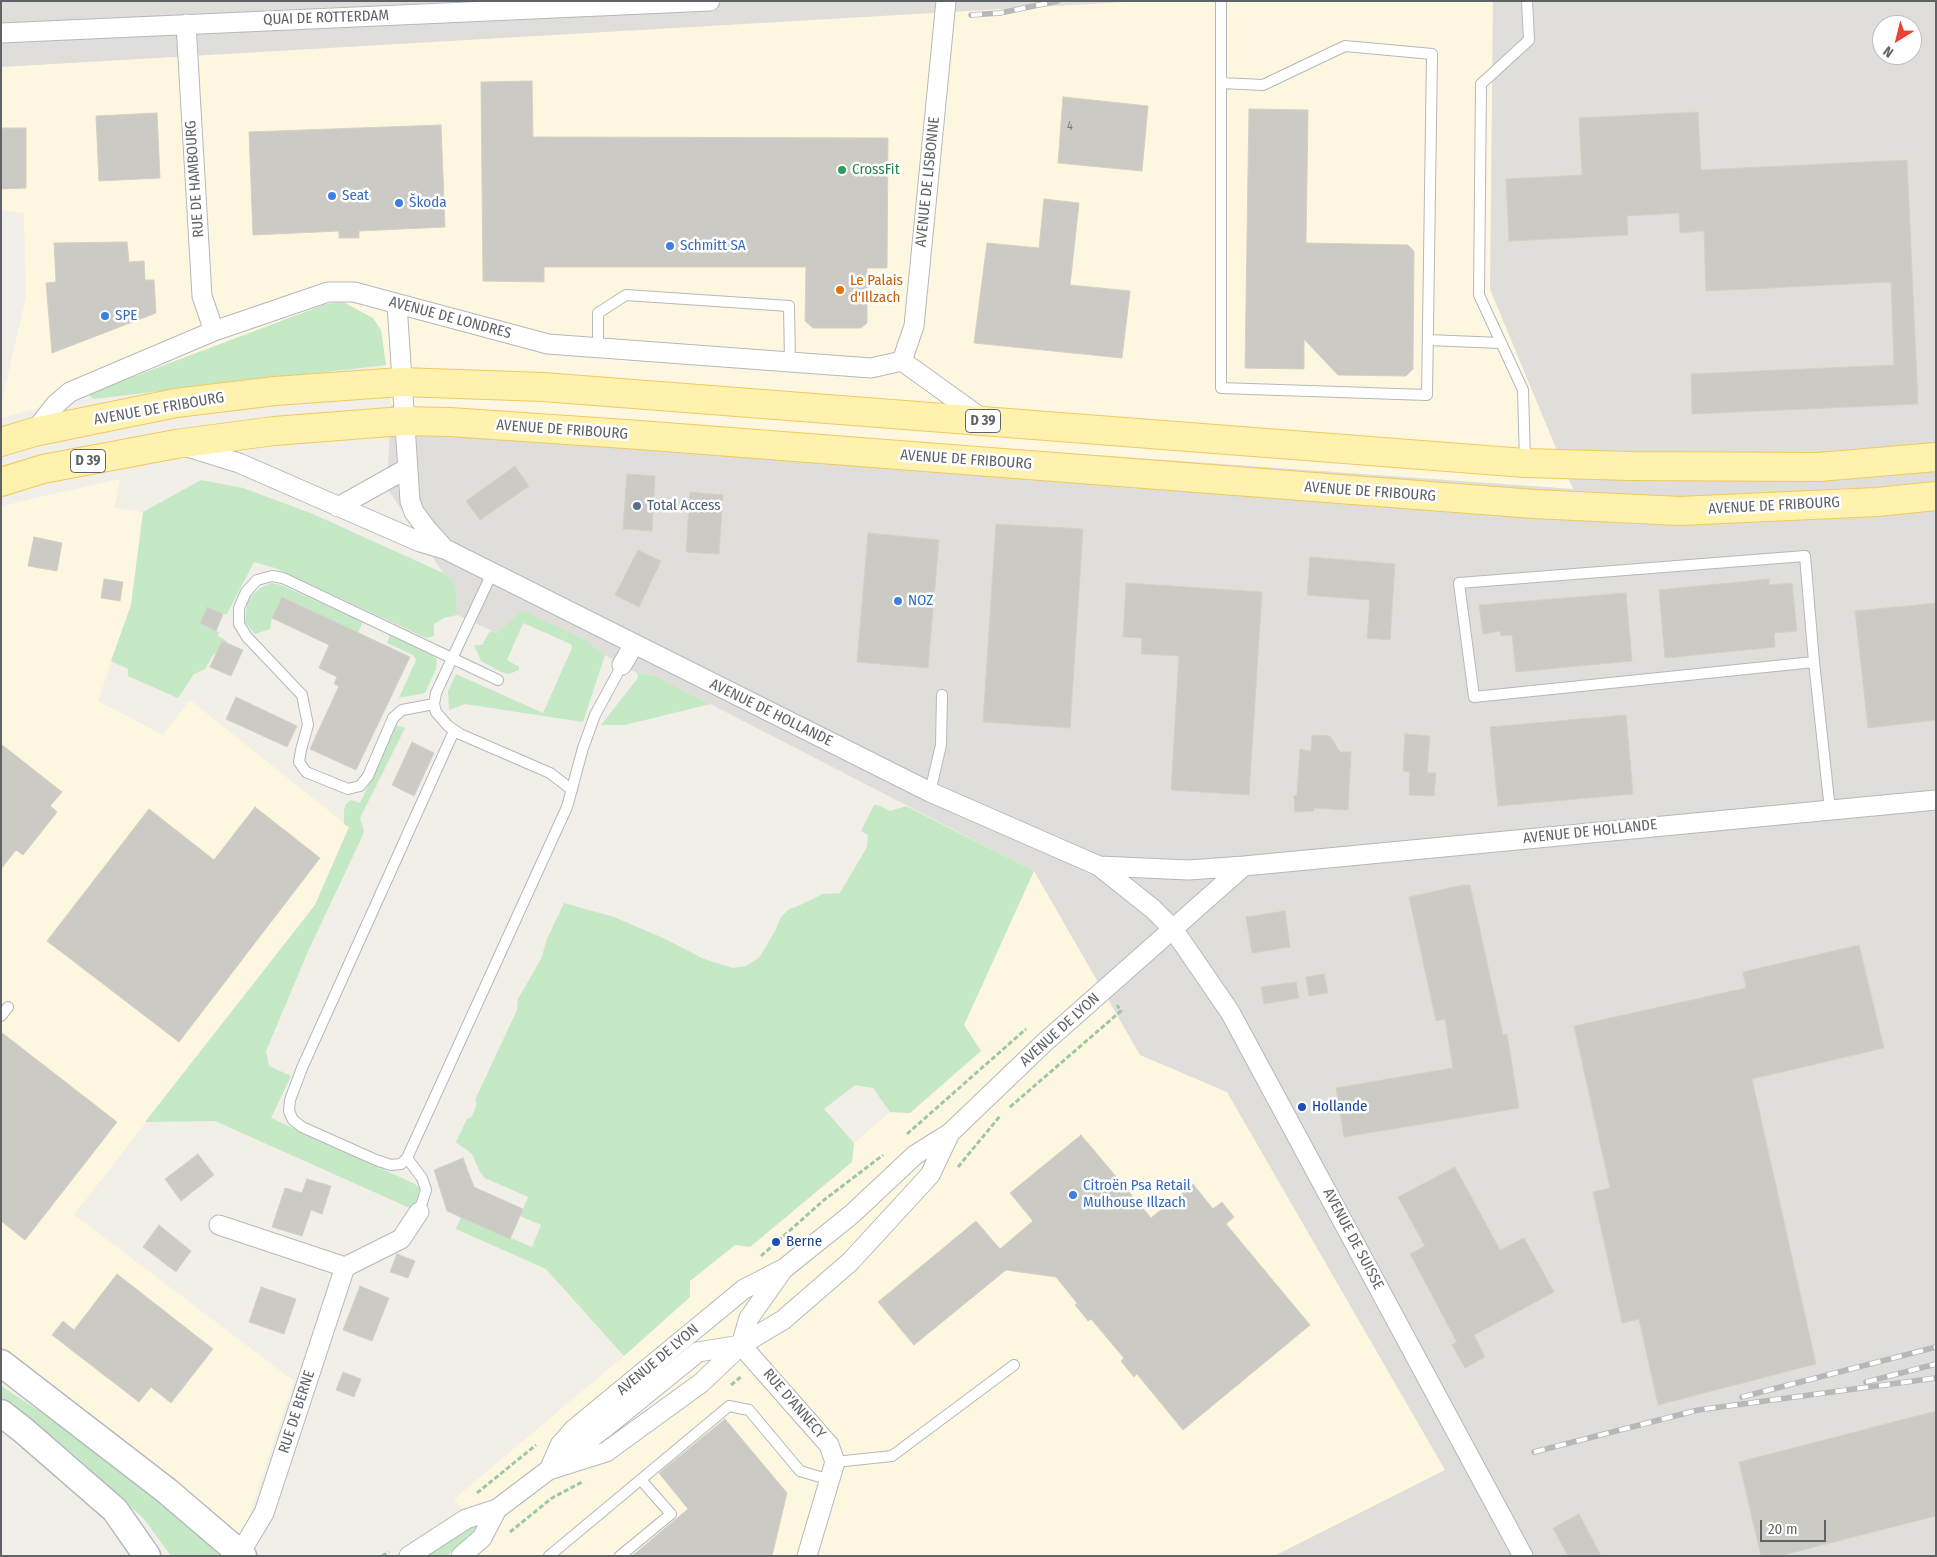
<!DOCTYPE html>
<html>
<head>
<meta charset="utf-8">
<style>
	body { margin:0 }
	#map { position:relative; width:1937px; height:1557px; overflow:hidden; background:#f1efe8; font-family:"Fira Sans Condensed",sans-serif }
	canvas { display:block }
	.frame { position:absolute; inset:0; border:2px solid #5f6368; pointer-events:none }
	.north { position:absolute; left:1872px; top:15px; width:50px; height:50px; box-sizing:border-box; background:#fff; border:1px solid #bfc1c3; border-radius:50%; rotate:216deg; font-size:14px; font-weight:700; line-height:20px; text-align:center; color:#5f6368 }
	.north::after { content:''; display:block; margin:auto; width:18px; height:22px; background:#ea4335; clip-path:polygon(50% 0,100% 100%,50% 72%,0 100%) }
	.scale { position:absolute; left:1760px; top:1520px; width:66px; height:22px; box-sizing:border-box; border:2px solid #5f6368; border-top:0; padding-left:6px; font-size:15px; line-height:18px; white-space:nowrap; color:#5f6368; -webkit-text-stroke:4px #fff; paint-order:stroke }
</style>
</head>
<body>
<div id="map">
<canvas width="1937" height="1557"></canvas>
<div class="frame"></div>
<div class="north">N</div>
<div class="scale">20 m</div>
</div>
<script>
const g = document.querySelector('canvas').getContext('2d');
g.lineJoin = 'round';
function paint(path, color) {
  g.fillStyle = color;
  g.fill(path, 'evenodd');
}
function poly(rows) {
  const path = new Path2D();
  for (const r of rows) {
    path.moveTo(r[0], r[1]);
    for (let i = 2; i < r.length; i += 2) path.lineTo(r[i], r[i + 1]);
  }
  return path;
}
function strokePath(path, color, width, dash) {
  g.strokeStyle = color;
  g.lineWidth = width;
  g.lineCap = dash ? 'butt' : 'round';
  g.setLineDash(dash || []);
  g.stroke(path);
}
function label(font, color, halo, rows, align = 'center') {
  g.font = font + ' "Fira Sans Condensed",sans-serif';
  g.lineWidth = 5;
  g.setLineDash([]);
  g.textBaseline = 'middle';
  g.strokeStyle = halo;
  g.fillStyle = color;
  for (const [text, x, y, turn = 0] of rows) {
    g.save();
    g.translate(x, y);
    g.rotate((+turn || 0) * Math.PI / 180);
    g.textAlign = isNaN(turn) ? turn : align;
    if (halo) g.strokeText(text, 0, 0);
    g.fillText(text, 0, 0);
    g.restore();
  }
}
const commercial = poly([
	[1074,1,1493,1,1490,289,1573,489,391,405,381,330,343,302,326,304,88,394,1,418,1,404,26,297,24,213,1,210,1,67],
	[120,479,114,508,143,512,131,605,98,701,163,735,190,700,349,827,315,905,74,1215,294,1381,242,1537,1,1348,1,507,18,502],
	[1034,871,1140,1055,1227,1092,1445,1470,1277,1556,447,1556,478,1527,454,1499,624,1356,690,1297,690,1281,735,1245,750,1247,852,1162,854,1143,890,1112,907,1113,981,1050,964,1025]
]);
const industrial = poly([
	[1,1,1141,1,1,67],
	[1493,1,1936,1,1936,1556,1274,1556,1445,1470,1227,1092,1140,1055,1034,871,654,675,637,673,605,655,586,640,522,610,497,633,457,615,456,591,453,580,443,573,387,488,391,405,1573,489,1490,289],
	[1882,25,1912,25,1912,55,1882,55]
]);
const green = poly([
	[343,302,373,318,381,330,386,365,93,399,88,394,326,304],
	[201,480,243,488,313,514,443,573,453,580,456,591,457,615,444,618,434,624,434,636,426,638,275,568,254,562,227,614,223,614,207,607,200,623,219,632,218,636,227,641,227,643,213,655,205,669,194,674,178,698,128,676,128,669,111,661,131,605,143,512],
	[272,583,281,585,363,622,358,633,282,597,272,618,270,629,255,634,245,622,247,604,253,594,262,587],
	[522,610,586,640,605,655,583,722,465,704,449,710,448,691,456,674,543,713,572,648,571,644,523,623,507,660,519,667,519,670,509,674,501,672,481,661,474,645,482,645,490,631,497,633],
	[390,634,430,653,437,660,436,669,425,693,399,698,416,660,413,655,387,643],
	[637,673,654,675,710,704,625,725,601,725,638,678],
	[396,725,405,728,360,818,364,831,362,837,309,949,266,1051,269,1066,291,1076,271,1118,415,1184,419,1188,419,1195,412,1209,215,1121,145,1122,315,905,349,827,344,824,344,810,346,804,351,800,360,803,372,778,392,730],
	[874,805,878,805,890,811,906,806,1034,871,964,1025,981,1051,910,1113,890,1112,873,1088,855,1085,824,1109,854,1143,852,1162,750,1247,735,1245,690,1281,690,1297,624,1356,546,1269,456,1229,461,1217,532,1247,541,1225,520,1216,528,1197,485,1178,480,1172,472,1154,456,1142,467,1119,472,1117,477,1103,475,1100,517,1010,518,999,541,959,547,939,564,903,614,917,663,938,704,959,733,968,746,966,759,958,775,931,781,917,789,909,796,907,823,894,840,893,867,847,868,835,861,831],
	[1,1386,90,1444,172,1510,220,1556,171,1556,144,1519,76,1456,1,1397],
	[475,1523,478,1527,447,1556,419,1556]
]);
const building = poly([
	[532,81,533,137,888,138,887,268,867,268,867,323,861,328,813,328,805,321,806,267,544,267,544,282,483,281,481,82,532,81],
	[1063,97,1148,106,1142,171,1058,163,1063,97],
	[1249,109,1308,110,1306,243,1408,245,1414,251,1413,369,1406,376,1338,375,1304,339,1304,369,1245,368,1249,109],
	[1698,112,1701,170,1907,160,1918,404,1692,414,1691,374,1894,365,1891,282,1706,291,1704,231,1680,233,1679,213,1627,216,1628,235,1509,241,1506,179,1582,175,1579,118,1698,112],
	[157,113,160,178,99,181,96,116,157,113],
	[441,125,445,227,359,231,359,238,339,238,339,231,253,235,249,132,441,125],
	[1,128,26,128,26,188,1,189,1,128],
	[1044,199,1079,203,1070,285,1130,291,1122,358,974,343,987,243,1039,248,1044,199],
	[127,242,129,262,144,261,145,280,154,280,156,313,52,353,46,283,56,282,54,243,127,242],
	[515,466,529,486,480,520,466,501,515,466],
	[627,474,655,476,652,531,623,529,627,474],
	[690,492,723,495,719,554,686,552,690,492],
	[996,524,1083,529,1070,728,983,722,996,524],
	[868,533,939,540,928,668,857,662,868,533],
	[34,537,62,543,57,571,28,566,34,537],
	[638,550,661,561,639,607,615,595,638,550],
	[1310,557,1395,564,1390,640,1367,638,1370,600,1307,595,1310,557],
	[104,579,123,582,120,601,101,598,104,579],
	[1769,579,1769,585,1792,583,1797,631,1774,633,1775,647,1665,658,1659,590,1769,579],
	[1126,583,1262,592,1249,795,1171,790,1179,656,1141,654,1142,638,1123,637,1126,583],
	[1626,593,1632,661,1516,672,1512,635,1501,636,1500,631,1483,634,1479,605,1626,593],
	[282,597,410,657,356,770,310,749,339,686,334,684,337,677,319,668,329,645,272,618,282,597],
	[1936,603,1936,720,1868,728,1855,611,1936,603],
	[207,607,223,614,216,631,200,623,207,607],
	[222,641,243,650,231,676,210,667,222,641],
	[236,697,297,726,287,747,226,719,236,697],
	[1626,715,1633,794,1498,806,1490,727,1626,715],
	[1405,734,1430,736,1427,773,1436,773,1434,796,1409,795,1410,772,1403,771,1405,734],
	[1312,735,1330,736,1340,752,1351,752,1348,810,1313,808,1314,811,1295,812,1294,796,1297,795,1300,749,1311,751,1312,735],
	[412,742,434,753,414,796,392,785,412,742],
	[1,744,62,792,50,806,57,812,35,840,23,855,16,850,1,869,1,744],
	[255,807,320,858,179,1042,47,941,149,809,214,860,255,807],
	[1463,885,1470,885,1503,1035,1507,1034,1519,1108,1344,1137,1336,1088,1453,1068,1445,1019,1436,1021,1409,897,1463,885],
	[1285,911,1290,947,1252,953,1246,917,1285,911],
	[1859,945,1884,1048,1752,1079,1816,1364,1658,1405,1639,1319,1622,1323,1593,1192,1610,1188,1574,1026,1746,988,1743,972,1859,945],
	[1324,974,1328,993,1309,996,1306,977,1324,974],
	[1296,982,1299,998,1264,1004,1261,987,1296,982],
	[1,1032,117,1122,25,1240,1,1221,1,1032],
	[1081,1135,1151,1218,1193,1184,1213,1209,1222,1202,1234,1217,1226,1224,1310,1325,1183,1430,1137,1374,1134,1377,1121,1361,1124,1358,1091,1319,1088,1321,1081,1312,1075,1305,1077,1303,1056,1277,1006,1270,914,1345,878,1302,976,1221,1000,1249,1033,1221,1010,1193,1081,1135],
	[198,1154,214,1175,181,1201,165,1179,198,1154],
	[463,1158,474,1187,523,1209,510,1239,447,1211,434,1170,463,1158],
	[1455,1167,1500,1250,1524,1238,1554,1292,1474,1335,1485,1357,1465,1368,1452,1345,1457,1342,1410,1254,1425,1246,1398,1197,1455,1167],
	[307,1179,331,1186,322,1214,311,1210,302,1236,272,1227,285,1188,302,1193,307,1179],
	[159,1225,191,1251,176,1272,143,1247,159,1225],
	[397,1254,415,1261,408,1278,390,1272,397,1254],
	[117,1274,213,1349,171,1403,151,1387,139,1402,52,1335,63,1321,74,1330,117,1274],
	[360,1286,389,1298,372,1341,343,1330,360,1286],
	[261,1287,296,1299,284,1334,249,1322,261,1287],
	[343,1372,361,1379,354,1397,336,1390,343,1372],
	[1936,1411,1936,1516,1779,1556,1761,1556,1739,1462,1936,1411],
	[725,1419,787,1493,772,1556,632,1556,688,1509,659,1473,725,1419],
	[1579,1514,1601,1556,1568,1556,1553,1528,1579,1514]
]);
const path = poly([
	[1010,1107,1121,1011,1117,1005],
	[907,1134,1026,1029],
	[958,1167,1000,1116],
	[761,1256,824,1200,883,1155],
	[731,1385,742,1376],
	[477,1493,536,1445],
	[510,1532,552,1498,582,1482],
	[382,1556,389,1552]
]);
const service = poly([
	[1221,83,1263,85,1345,46,1432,54,1427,395,1221,388,1221,1],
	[1428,340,1501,343],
	[598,348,598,313,626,295,789,306,790,362],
	[1525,462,1523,390,1479,295,1481,84,1529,40,1527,1],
	[492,573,436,693,434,704,436,712,448,726,460,734,550,773,572,790],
	[1814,662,1805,556,1459,583,1474,697,1814,662,1830,810],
	[434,704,402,710,393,718,368,776,360,786,348,789,306,772,299,762,301,750,308,725,302,695,247,637,239,624,239,608,246,592,257,580,272,576,283,578,498,680],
	[454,731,302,1068,290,1100,289,1111,293,1120,302,1127,376,1160,391,1165,401,1164,407,1158,567,807,583,748,595,715,622,665],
	[930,792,941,745,942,695],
	[1,1016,8,1007],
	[407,1158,422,1178,426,1190,419,1212],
	[835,1462,892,1456,1014,1365],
	[549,1556,729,1406,749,1410,800,1471,830,1480],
	[620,1556,671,1514,641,1480]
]);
const minor = poly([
	[186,24,202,296,214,331],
	[1,33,710,1],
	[397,304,410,501,414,512,426,528,444,548],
	[902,361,914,326,946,1],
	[902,361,984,420],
	[34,432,55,405,70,392,214,331,328,292,354,292,548,344,871,368,902,361],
	[184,446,239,463,420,542,447,550,930,792,1099,866,1153,909,1173,929,1230,1012,1523,1556],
	[338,507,406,469],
	[622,665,634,644],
	[1099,866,1189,870,1244,866,1936,800],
	[219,1225,345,1267],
	[741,1345,829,1445,835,1462,807,1556],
	[741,1345,749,1318,782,1271],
	[549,1470,560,1445,574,1429,744,1289,785,1268,796,1259,852,1214,915,1155,950,1133,1045,1042,1244,866],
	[549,1470,606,1452,701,1383,741,1345,783,1320,850,1262,930,1175,950,1133],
	[240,1553,264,1513,345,1267,401,1239,419,1212],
	[409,1556,466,1519,497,1509,603,1429,698,1352,741,1345],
	[461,1556,482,1538,497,1509]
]);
const secondary = poly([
	[1,1363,167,1491,243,1556],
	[1,1413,23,1430,115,1510,147,1556]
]);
const primary = poly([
	[1,442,34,432,176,403,275,391,401,382,543,387,1525,463,1630,466,1819,467,1936,457],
	[1,482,43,469,176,444,274,431,403,421,450,422,640,435,1534,504,1680,511,1877,502,1936,496]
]);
const rail = poly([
	[971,15,1000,13,1058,1],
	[1866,1382,1936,1364],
	[1742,1397,1936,1347],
	[1534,1452,1698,1410,1936,1378]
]);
const markers = [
	[842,170,5,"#2e9e5b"],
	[332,196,5,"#3f7fe0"],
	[399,203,5,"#3f7fe0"],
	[670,246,5,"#3f7fe0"],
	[840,290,5,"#e8710a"],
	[105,316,5,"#3f7fe0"],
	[637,506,5,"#5c6f8a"],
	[898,601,5,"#3f7fe0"],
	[1302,1107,5,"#1a4fb4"],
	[1073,1195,5,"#3f7fe0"],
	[776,1242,5,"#1a4fb4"]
];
const numberNames = [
	["4",1070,127]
];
const shields = [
	[983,421,35],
	[88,461,35]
];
const shieldNames = [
	["D 39",983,421],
	["D 39",88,461]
];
const streetNames = [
	["QUAI DE ROTTERDAM",326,18,-2],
	["RUE DE HAMBOURG",195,179,-94],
	["AVENUE DE LISBONNE",928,182,-84],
	["AVENUE DE LONDRES",450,318,15],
	["AVENUE DE FRIBOURG",159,409,-10],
	["AVENUE DE FRIBOURG",562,430,4],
	["AVENUE DE FRIBOURG",966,460,4],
	["AVENUE DE FRIBOURG",1370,492,4],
	["AVENUE DE FRIBOURG",1774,506,-3],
	["AVENUE DE HOLLANDE",771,713,26],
	["AVENUE DE HOLLANDE",1590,832,-6],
	["AVENUE DE LYON",1060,1030,-42],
	["AVENUE DE SUISSE",1353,1239,62],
	["AVENUE DE LYON",658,1360,-40],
	["RUE D'ANNECY",794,1404,49],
	["RUE DE BERNE",297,1412,-72]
];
const leisureNames = [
	["CrossFit",852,170]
];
const shopNames = [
	["Seat",342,196],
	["Škoda",409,203],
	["Schmitt SA",680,246],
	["SPE",115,316],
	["NOZ",908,601],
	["Citroën Psa Retail",1083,1186],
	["Mulhouse Illzach",1083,1203]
];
const foodNames = [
	["Le Palais",850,281],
	["d'Illzach",850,298]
];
const serviceNames = [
	["Total Access",647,506]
];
const transitNames = [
	["Hollande",1312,1107],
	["Berne",786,1242]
];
paint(commercial, '#fef7e0');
paint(industrial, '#e0deda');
paint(green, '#c5e8c5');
paint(building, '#cccac5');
strokePath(building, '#d6d1c6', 1);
strokePath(service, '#b5b8bc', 12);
strokePath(minor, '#b5b8bc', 21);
strokePath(secondary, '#b6babf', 29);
strokePath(primary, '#f2c960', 30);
strokePath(path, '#9cc7a9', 3, [5, 2.5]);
strokePath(service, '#fff', 10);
strokePath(minor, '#fff', 19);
strokePath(secondary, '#fff', 26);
strokePath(primary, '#fff2af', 28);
strokePath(rail, '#b6b7b8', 5.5);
strokePath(rail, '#fff', 4, [11]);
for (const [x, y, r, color] of markers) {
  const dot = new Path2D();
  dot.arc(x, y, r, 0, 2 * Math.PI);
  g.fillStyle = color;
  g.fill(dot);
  strokePath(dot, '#fff', 2);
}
label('12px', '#7a7d7f', null, numberNames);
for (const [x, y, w] of shields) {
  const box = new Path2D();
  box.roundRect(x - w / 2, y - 11.5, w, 23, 4);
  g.fillStyle = '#fff';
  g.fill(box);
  strokePath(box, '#5f6368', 1);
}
label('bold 14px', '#5f6368', null, shieldNames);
label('15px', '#5f6368', '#fff', streetNames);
label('15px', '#27864d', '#fff', leisureNames, 'left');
label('15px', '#366cbe', '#fff', shopNames, 'left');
label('15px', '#c56008', '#fff', foodNames, 'left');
label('15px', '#4e5e75', '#fff', serviceNames, 'left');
label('15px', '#164399', '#fff', transitNames, 'left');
</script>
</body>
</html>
